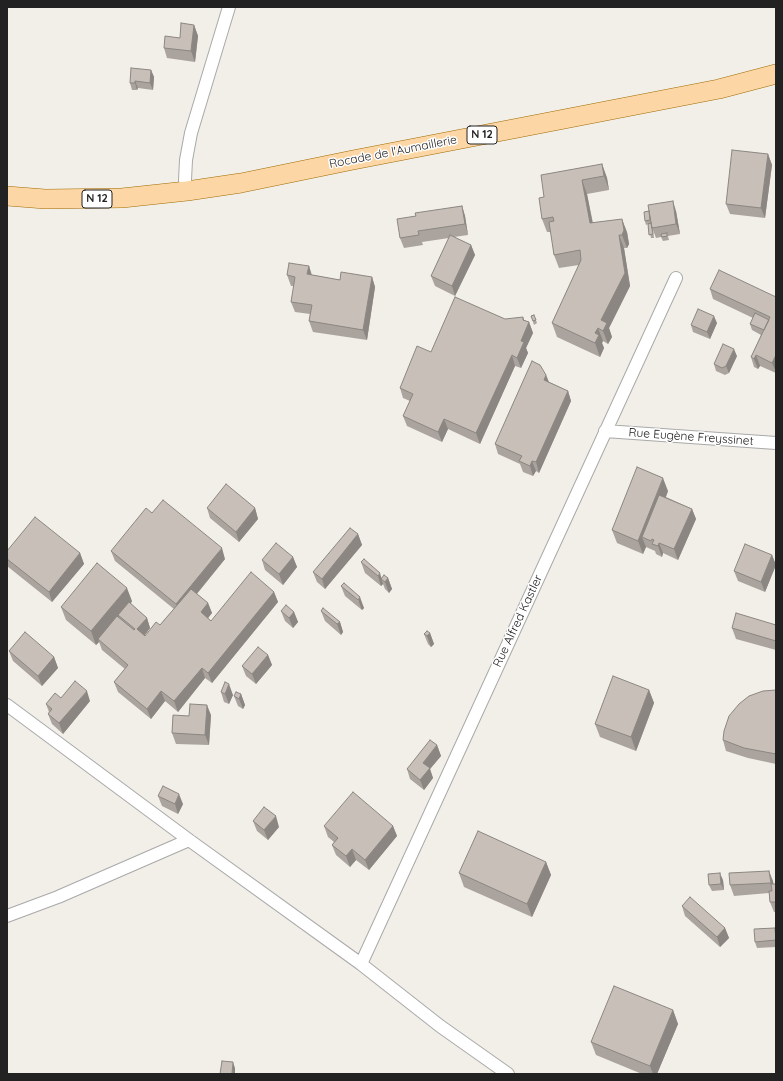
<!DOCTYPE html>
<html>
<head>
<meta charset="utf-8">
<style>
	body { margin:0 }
	#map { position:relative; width:783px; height:1081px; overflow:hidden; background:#f2efe9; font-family:Quicksand,sans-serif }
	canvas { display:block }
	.frame { position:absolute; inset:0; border:8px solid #222; pointer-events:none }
</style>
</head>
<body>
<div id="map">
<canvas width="783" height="1081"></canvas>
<div class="frame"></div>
</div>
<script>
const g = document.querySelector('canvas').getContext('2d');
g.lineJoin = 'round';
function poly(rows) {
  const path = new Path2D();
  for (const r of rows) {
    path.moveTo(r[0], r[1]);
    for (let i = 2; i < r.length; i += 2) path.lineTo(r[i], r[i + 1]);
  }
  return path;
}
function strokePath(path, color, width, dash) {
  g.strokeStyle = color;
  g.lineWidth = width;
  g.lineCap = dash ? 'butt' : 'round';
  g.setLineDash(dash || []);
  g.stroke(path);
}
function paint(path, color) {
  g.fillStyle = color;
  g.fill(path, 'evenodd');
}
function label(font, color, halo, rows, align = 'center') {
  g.font = font + ' Quicksand,sans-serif';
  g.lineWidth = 3;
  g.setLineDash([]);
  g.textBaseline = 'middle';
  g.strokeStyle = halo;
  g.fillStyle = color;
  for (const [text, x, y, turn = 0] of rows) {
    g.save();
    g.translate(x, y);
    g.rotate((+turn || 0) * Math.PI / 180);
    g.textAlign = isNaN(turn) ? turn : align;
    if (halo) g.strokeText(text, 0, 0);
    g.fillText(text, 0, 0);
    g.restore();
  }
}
const minor = poly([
	[187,191,185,180,186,160,191,133,229,7],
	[605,431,776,443],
	[7,705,189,840,361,964,440,1026,508,1074],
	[7,916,58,897,189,840],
	[361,964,676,278]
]);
const primary = poly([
	[7,196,45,199,122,198,187,191,241,183,353,160,719,89,776,74]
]);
const wall = poly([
	[194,25,198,36,195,62,167,58,164,48,180,38],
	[151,70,154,77,153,90,138,88,137,90,132,90,130,83],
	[768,154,772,165,765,218,730,214,726,204],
	[602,164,607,178,609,190,587,194,593,223,627,232,629,244,627,248,624,248,630,286,609,328,612,337,608,344,603,341,602,343,604,348,600,357,557,337,552,323,579,265,559,268,554,255,551,232,547,232,542,219,544,197],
	[462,206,465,216,468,235,454,237,471,245,475,255,455,296,435,286,431,276,449,238,422,242,423,245,404,248,400,238,416,216],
	[676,211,680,234,668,236,669,240,663,241,661,237,656,238,653,230,654,238,651,238,648,224,646,225,645,221,650,215],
	[309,266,312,275,340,280,372,277,375,287,367,340,313,332,309,321,310,314,295,312,291,302,294,286,291,286,287,275],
	[710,289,776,297,776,373,760,366,758,369,754,367,751,357,761,335,752,330,750,324,753,318,713,299],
	[534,315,537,323,534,325,531,316],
	[505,319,524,320,529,322,533,333,526,348,528,353,521,368,515,366,480,444,448,429,442,442,407,426,403,416,410,401,403,398,400,388,431,352],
	[717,323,710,339,693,332,691,325],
	[737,356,729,373,725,375,716,371,714,364],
	[546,375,549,382,568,391,571,401,539,473,536,471,533,476,523,472,520,464,498,454,495,444],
	[668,491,666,497,692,509,696,519,678,560,663,553,662,557,656,554,655,551,646,547,643,554,617,543,612,530],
	[207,508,255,508,258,519,239,542,210,518],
	[152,513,225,559,197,594,208,603,212,613,208,618,211,621,274,592,278,602,212,683,205,678,178,712,165,701,151,719,118,692,114,682,125,669,102,650,99,642,96,645,66,620,61,607,132,601,131,604,147,618,150,628,145,635,145,636,160,625,174,609,115,561,111,551],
	[358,534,362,545,325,589,317,582,313,572],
	[7,551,80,553,84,564,52,602,7,566],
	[772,555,776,565,765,592,738,581,734,571],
	[293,557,297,567,283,585,265,570,262,560],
	[361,562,382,578,388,578,392,589,389,593,385,589,383,584,381,586,365,573],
	[344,583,364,608,362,610,345,596,341,586],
	[281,611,294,612,298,622,293,628,285,621],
	[321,611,340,622,343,632,341,635,325,621],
	[776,625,776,650,736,639,732,628],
	[430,633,434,644,431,647,428,644,424,634],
	[9,651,54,657,58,668,42,686,13,661],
	[268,655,272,665,256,684,246,676,242,666],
	[649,690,654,703,636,751,600,737,595,724],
	[776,690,776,764,748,758,726,751,723,740],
	[221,692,233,695,229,704,224,702],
	[241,694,245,705,243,709,238,706,234,696],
	[61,698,90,701,63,734,52,724,48,714,49,712,46,704],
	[211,715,209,745,176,744,172,733],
	[437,745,441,756,430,769,433,778,424,790,410,779,407,769],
	[158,796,183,804,178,814,162,806],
	[253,821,279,827,268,840,257,831],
	[324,826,393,826,397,836,369,870,356,860,350,867,336,855,332,845,334,842,328,837],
	[546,862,551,875,532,917,464,887,459,873],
	[769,871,773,884,776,884,776,912,774,912,770,902,769,893,734,896,730,885],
	[723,880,724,890,712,891,709,885],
	[682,906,725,928,729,938,720,947,685,916],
	[776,931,776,947,757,948,755,942],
	[673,1010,678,1024,657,1074,642,1074,596,1055,591,1042]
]);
const shadedWall = poly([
	[194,25,198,36,195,62,191,51],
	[151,70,154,77,153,90,150,83],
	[135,81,138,88,137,90,135,83],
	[768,154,772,165,765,218,761,208],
	[602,164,607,178,609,190,604,176],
	[582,180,587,194,595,236,590,223],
	[673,201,676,211,680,234,676,224],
	[462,206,465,216,468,235,465,224],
	[622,219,627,232,629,244,627,248,622,235],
	[619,235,624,248,630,286,609,328,612,337,608,344,603,331,601,320],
	[471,245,475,255,455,296,452,286],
	[309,266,312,277,307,274],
	[372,277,375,287,367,340,363,330],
	[714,316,717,323,710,339,707,332],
	[523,317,527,328,529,322,533,333,526,348,528,353,521,368,517,358,521,341,523,320],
	[598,328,603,341,602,343,604,348,600,357,595,343,595,333],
	[734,349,737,356,729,373,726,366],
	[512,355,515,366,480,444,476,433],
	[756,355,760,366,758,369,754,359],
	[776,355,776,372,772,363],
	[546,375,550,385,544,380],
	[568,391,571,401,539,473,536,462],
	[444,419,448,429,442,442,438,432],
	[532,461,536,471,533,476,530,466],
	[663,478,668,491,649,539,642,537,646,547,643,554,638,541],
	[255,508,258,519,239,542,236,532],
	[692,509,696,519,678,560,674,549],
	[358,534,362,545,325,589,322,579],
	[659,543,663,553,662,557,658,546],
	[222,548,225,559,180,614,176,604],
	[80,553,84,564,52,602,49,592],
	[772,555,776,565,765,592,761,582],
	[293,557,297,567,283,585,279,574],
	[380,573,382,580,381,579,383,584,381,586,378,576],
	[388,578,392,589,389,593,385,582],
	[127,588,132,601,120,616,118,615,119,617,100,641,98,639,99,642,96,645,91,631],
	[274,592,278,602,212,683,208,673],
	[360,597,364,608,362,610,358,600],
	[208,603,212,613,204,623,201,612],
	[294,612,298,622,293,628,289,618],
	[147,618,150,628,141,640,137,629],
	[340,622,343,632,341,635,337,624],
	[430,633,434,644,431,647,427,636],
	[268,655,272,665,256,684,252,674],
	[54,657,58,668,42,686,38,676],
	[202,668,205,678,178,712,174,701],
	[229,684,233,695,229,704,225,694],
	[649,690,654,703,636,751,631,737],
	[87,691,90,701,63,734,59,723],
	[161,691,165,701,151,719,147,709],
	[241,694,245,705,243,709,239,699],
	[207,705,211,715,209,745,205,735],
	[437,745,441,756,430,769,433,778,424,790,420,780,423,763],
	[179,794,183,804,178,814,175,804],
	[276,816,279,827,268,840,264,830],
	[393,826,397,836,369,870,365,860],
	[352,849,356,860,350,867,346,856],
	[546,862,551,875,532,917,527,904],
	[769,871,773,881,775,893,771,883],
	[720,873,723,880,724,890,721,884],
	[725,928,729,938,720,947,717,937],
	[673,1010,678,1024,657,1074,653,1074,650,1066],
	[233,1062,235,1068,235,1074,232,1074]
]);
const building = poly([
	[181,23,194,25,191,51,164,48,165,36,180,38,181,23],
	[131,68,151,70,150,83,135,81,135,83,130,83,131,68],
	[732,150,768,154,761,208,726,204,732,150],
	[602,164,604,176,582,180,590,223,622,219,624,230,622,235,619,235,625,273,601,320,607,323,603,331,598,328,595,333,599,335,595,343,552,323,581,260,580,250,554,255,549,222,554,221,553,217,542,219,539,198,544,197,541,175,602,164],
	[673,201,676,224,652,228,648,205,673,201],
	[462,206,465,224,418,231,419,235,400,238,397,219,416,216,415,213,462,206],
	[649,211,650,220,645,221,644,212,649,211],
	[651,223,653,234,649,235,648,224,651,223],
	[667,233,667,236,662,237,661,234,667,233],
	[450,235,471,245,452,286,431,276,450,235],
	[289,263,309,266,307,274,340,280,341,272,372,277,363,330,309,321,312,305,291,302,295,277,287,275,289,263],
	[719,270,776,297,776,355,772,363,756,355,754,359,751,357,770,317,710,289,719,270],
	[455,297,505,319,523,317,523,320,529,322,521,341,524,342,517,358,512,355,476,433,444,419,438,432,403,416,413,394,400,388,417,346,431,352,455,297],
	[698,309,714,316,707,332,691,325,698,309],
	[755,313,769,320,764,330,750,324,755,313],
	[534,315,536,320,533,321,531,316,534,315],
	[723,344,734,349,726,366,722,368,714,364,723,344],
	[532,361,540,365,546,375,544,380,568,391,536,462,532,461,530,466,519,461,522,456,495,444,532,361],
	[637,467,663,478,638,541,612,530,637,467],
	[226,484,255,508,236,532,207,508,226,484],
	[659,495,692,509,674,549,659,543,658,546,652,544,654,540,652,539,651,541,642,537,659,495],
	[163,500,222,548,176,604,111,551,146,508,152,513,163,500],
	[35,517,80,553,49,592,7,559,7,551,35,517],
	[350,528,358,534,322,579,313,572,350,528],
	[276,543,293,557,279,574,262,560,276,543],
	[745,544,772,555,761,582,734,571,745,544],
	[364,559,380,573,378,576,361,562,364,559],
	[97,563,127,588,91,631,61,607,97,563],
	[251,572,274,592,208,673,202,668,174,701,161,691,147,709,114,682,128,665,98,639,117,616,134,630,135,629,118,615,129,602,147,618,137,629,145,636,156,622,160,625,191,589,208,603,201,612,211,621,251,572],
	[384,575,388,578,385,582,381,579,384,575],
	[344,583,360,597,358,600,341,586,344,583],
	[286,605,294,612,289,618,281,611,286,605],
	[323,608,340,622,337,624,321,611,323,608],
	[736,613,776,625,776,641,732,628,736,613],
	[427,631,430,633,427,636,424,634,427,631],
	[25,632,54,657,38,676,9,651,25,632],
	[258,647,268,655,252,674,242,666,258,647],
	[613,676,649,690,631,737,595,724,613,676],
	[75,681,87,691,59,723,48,714,52,709,46,704,55,693,61,698,75,681],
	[225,682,229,684,225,694,221,692,225,682],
	[776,690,776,754,744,748,723,740,724,731,729,716,739,704,749,696,763,691,776,690],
	[236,692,241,694,239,699,234,696,236,692],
	[190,704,207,705,205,735,172,733,173,715,189,716,190,704],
	[430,740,437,745,423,763,430,768,420,780,407,769,430,740],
	[163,786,179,794,175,804,158,796,163,786],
	[353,792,393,826,365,860,352,849,346,856,332,845,338,838,324,826,353,792],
	[264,807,276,816,264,830,253,821,264,807],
	[478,831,546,862,527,904,459,873,478,831],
	[769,871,771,883,730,885,729,873,769,871],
	[720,873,721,884,709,885,708,874,720,873],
	[771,884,776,884,776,902,770,902,769,891,772,891,771,884],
	[690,897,725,928,717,937,682,906,690,897],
	[775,928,776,940,755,942,754,929,775,928],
	[614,986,673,1010,650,1066,591,1042,614,986],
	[222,1061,233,1062,232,1074,220,1074,222,1061]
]);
const shields = [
	[482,135,30],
	[97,199,30]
];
const shieldNames = [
	["N 12",482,135],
	["N 12",97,199]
];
const streetNames = [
	["Rocade de l'Aumaillerie",393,152,-11],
	["Rue Eugène Freyssinet",691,437,4],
	["Rue Alfred Kastler",518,621,-65]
];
strokePath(minor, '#a9a9a9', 14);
strokePath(primary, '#a06b00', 20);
strokePath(minor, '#fff', 12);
strokePath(primary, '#fcd6a4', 19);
paint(wall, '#aba49e');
paint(shadedWall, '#8b8681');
paint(building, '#c7bfb8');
strokePath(building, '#8b8681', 1);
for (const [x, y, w] of shields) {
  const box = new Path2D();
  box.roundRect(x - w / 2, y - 9, w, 18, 3);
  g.fillStyle = '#fff';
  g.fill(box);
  strokePath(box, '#222', 1);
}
label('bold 11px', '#222', null, shieldNames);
label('12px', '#222', '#fff', streetNames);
</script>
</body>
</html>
